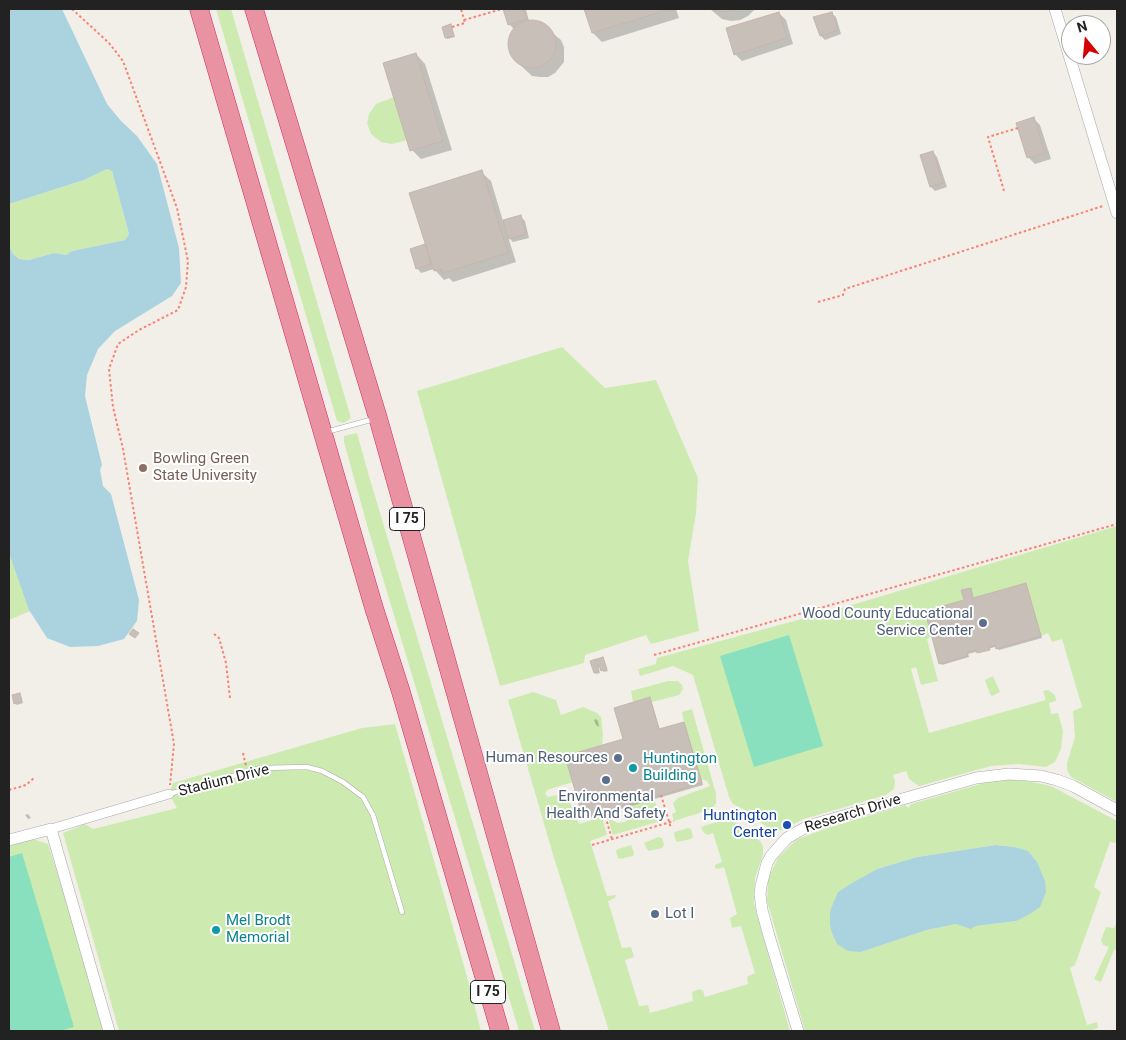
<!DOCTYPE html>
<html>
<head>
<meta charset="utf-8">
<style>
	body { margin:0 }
	#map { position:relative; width:1126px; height:1040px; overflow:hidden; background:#f2efe9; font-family:Roboto,sans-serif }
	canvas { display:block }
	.frame { position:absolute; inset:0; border:10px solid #222; pointer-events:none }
	.north { position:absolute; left:1061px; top:15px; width:50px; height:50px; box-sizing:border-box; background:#fff; border:1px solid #a7a7a7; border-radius:50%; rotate:343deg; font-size:14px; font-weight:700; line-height:20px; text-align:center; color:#222 }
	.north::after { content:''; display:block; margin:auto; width:18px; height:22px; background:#d40000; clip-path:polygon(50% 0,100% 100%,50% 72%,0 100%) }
</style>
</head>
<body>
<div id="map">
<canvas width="1126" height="1040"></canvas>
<div class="frame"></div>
<div class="north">N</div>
</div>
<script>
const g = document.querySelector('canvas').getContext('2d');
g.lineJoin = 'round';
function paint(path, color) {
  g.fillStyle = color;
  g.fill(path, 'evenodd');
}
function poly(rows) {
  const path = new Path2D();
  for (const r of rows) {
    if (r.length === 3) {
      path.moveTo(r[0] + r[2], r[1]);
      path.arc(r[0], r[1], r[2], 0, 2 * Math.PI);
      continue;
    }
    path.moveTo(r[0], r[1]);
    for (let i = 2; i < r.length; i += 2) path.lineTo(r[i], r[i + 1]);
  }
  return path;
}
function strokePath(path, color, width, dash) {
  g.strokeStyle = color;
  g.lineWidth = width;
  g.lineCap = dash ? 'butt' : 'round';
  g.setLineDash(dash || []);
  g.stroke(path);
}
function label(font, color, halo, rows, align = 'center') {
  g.font = font + ' Roboto,sans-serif';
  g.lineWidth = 4;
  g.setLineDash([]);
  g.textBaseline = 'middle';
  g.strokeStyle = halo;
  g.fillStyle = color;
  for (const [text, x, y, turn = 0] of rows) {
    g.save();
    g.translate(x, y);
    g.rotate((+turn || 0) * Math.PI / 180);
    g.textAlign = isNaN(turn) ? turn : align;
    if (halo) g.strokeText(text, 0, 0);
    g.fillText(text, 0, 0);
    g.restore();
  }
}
const grass = poly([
	[216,9,231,9,351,418,344,423,337,421],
	[394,97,407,140,392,144,381,142,371,134,367,123,369,114,376,104],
	[107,169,112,171,129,234,125,240,72,251,66,255,54,253,29,260,19,259,13,254,9,246,9,204,84,180],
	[562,347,605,388,656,380,698,478,696,513,688,561,699,631,651,644,646,635,585,655,584,663,500,686,417,391],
	[357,433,369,476,535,1031,519,1031,369,532,344,442,344,436],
	[1117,526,1117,802,1071,777,1067,770,1067,763,1075,737,1073,711,1082,707,1062,639,1052,642,1048,633,1041,636,1026,583,973,598,970,588,961,590,964,600,925,611,932,636,927,639,938,681,921,685,916,667,911,669,929,733,1046,700,1043,691,1048,690,1055,695,1056,701,1049,703,1051,714,1058,713,1063,731,1061,749,1055,762,1046,767,1019,764,991,766,919,786,909,779,906,771,893,775,895,781,894,789,886,795,804,819,781,830,773,832,743,809,733,804,729,797,693,675,673,666,640,676,638,669,656,664,657,658,835,610],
	[9,552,30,611,9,620],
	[993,676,1000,692,992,696,990,694,985,680],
	[668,681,678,681,682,685,683,689,679,695,652,702,650,697,633,702,631,691],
	[533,692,556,700,561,715,583,707,597,713,601,717,603,735,602,745,565,756,573,782,547,790,545,794,548,797,566,793,579,824,602,817,607,835,590,841,607,896,616,895,615,898,608,901,622,948,631,947,634,957,625,960,639,1006,648,1005,650,1013,693,1001,692,992,700,989,703,991,705,997,748,984,747,977,755,973,741,926,732,928,730,918,737,914,724,867,718,869,715,868,715,865,722,862,713,833,708,835,704,833,701,827,713,823,728,820,741,825,760,841,763,846,763,855,755,878,754,904,790,1031,609,1031,554,858,508,700],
	[692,709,716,794,716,803,712,809,674,821,672,814,676,812,673,803,678,798,710,786,707,781,701,779,684,722,682,712],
	[395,724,466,973,481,1031,119,1031,63,833,85,824,93,829,177,808,169,794,173,783,362,728],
	[998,779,1027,781,1051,786,1117,821,1117,843,1110,842,1094,887,1101,892,1075,965,1070,968,1087,1025,1097,1022,1098,1028,1088,1031,805,1031,767,901,768,879,778,858,796,840,824,829,905,805,909,808,911,804],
	[996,845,1014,847,1016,921,976,926,956,924,927,930,861,952,838,892,877,869,917,857],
	[654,798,659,817,664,817,664,820,613,835,609,822,610,819,617,823,625,822,631,816,632,808,630,805],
	[688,828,691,829,693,837,691,839,677,842,676,841,674,834,675,832],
	[658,837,662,838,664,845,662,848,649,851,647,849,644,843],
	[33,839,48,844,108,1031,9,1031,9,846],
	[631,845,634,853,633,856,620,859,618,858,616,851,618,849],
	[1117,921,1117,949,1114,950,1101,982,1094,979,1109,947,1103,945,1101,940,1106,927,1114,928]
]);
const pitch = poly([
	[789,635,823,746,754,767,720,656],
	[22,853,74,1027,59,1031,9,1031,9,857]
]);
const water = poly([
	[9,9,62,9,107,104,121,121,137,136,157,164,179,248,181,283,172,296,115,331,98,349,87,375,85,396,102,465,100,470,103,486,111,494,139,600,137,621,124,639,98,646,70,647,47,638,29,610,9,553,9,246,13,254,19,259,29,260,54,253,66,255,72,251,125,240,129,234,112,171,107,169,84,180,9,204],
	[996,845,1014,847,1028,851,1037,862,1045,881,1046,892,1040,907,1030,914,1016,921,976,926,971,929,956,924,927,930,861,952,848,951,837,944,832,933,830,925,830,911,838,892,854,882,877,869,917,857]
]);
const shadow = poly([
	[504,9,526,9,529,21,539,22,561,40,564,47,564,62,555,73,548,77,540,77,532,76,516,61,511,55,509,47,509,39,514,29,509,24],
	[585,9,676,9,679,18,602,42,593,33],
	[710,9,755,9,748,16,740,20,731,21,722,19],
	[779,13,786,20,793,44,742,61,735,54],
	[831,13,836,17,841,34,825,40,821,36],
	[451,25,455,37,447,39,446,38],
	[416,54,425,64,452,150,421,159,412,150],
	[1034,119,1040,125,1051,159,1035,164,1028,157],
	[933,152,937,157,947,187,935,191,931,187],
	[481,172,491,181,503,221,520,216,525,221,529,238,513,242,508,237,516,262,453,282,449,278,444,280,434,269,421,273,417,268,425,246,428,249],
	[1026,585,1042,638,999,650,995,647,968,654,969,657,942,665,941,663,970,589,974,599],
	[602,658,608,671,604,672,598,666,600,673,596,674,595,673,595,661,601,666],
	[20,694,23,703,17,705,15,703],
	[650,698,660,730,684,723,685,725,703,785,586,819,584,817],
	[596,719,598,721,599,727,596,725,594,720],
	[28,814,31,818,28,819,25,815]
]);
const building = poly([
	[503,9,523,9,527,19,508,25,503,9],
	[584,9,671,9,592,33,584,9],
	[710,9,736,9,722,12,710,9],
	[779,12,787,38,734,55,726,28,779,12],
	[832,12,838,30,820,36,813,17,832,12],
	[532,44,24],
	[451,24,454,36,445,38,442,27,451,24],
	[416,53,443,141,410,151,383,63,416,53],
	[1034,117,1045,153,1027,158,1016,123,1034,117],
	[933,151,943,183,930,187,920,155,933,151],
	[482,170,508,253,443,273,441,269,434,271,409,193,482,170],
	[521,215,526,234,508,239,503,220,521,215],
	[425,244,431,264,416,269,410,249,425,244],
	[1026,583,1041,636,996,649,995,645,989,647,990,650,977,653,976,650,967,652,968,656,939,664,925,611,964,600,961,590,971,588,973,598,1026,583],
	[133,629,139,633,135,638,129,634,133,629],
	[603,657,607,669,601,671,597,659,603,657],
	[596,659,599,671,594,673,590,661,596,659],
	[20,693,22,701,14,704,12,695,20,693],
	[650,697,659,729,684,722,702,783,583,818,565,756,623,739,614,708,650,697]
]);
const path = poly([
	[72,9,109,43,123,61,177,208,188,261,186,287,178,310,139,330,118,344,109,369,113,407,123,449,174,744,170,785],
	[464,20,502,9],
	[452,27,465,23,461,9],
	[1004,191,988,137,1018,128],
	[818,302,843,295,845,289,1103,206],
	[214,634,219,638,226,663,230,698],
	[654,655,1117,524],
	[243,753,246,766],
	[9,790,26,785,34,778],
	[661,795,671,828],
	[604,812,612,839],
	[592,845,674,821]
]);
const service = poly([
	[326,432,374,419],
	[169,794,261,768,307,767,322,771,343,782,363,797,373,815,402,912]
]);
const minor = poly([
	[51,829,169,794]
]);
const tertiary = poly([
	[1055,9,1117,213],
	[9,840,51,829,109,1031],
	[798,1031,769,936,762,910,760,894,761,886,767,863,771,856,787,838,808,826,976,778,1009,774,1041,776,1057,780,1073,786,1117,810]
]);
const motorway = poly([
	[199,9,374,608,401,692,500,1031],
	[254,9,378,418,551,1031]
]);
const markers = [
	[143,468,5,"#8d6e63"],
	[983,623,5,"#5c6f8a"],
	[618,758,5,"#5c6f8a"],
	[633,768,5,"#0f9aa8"],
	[606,780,5,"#5c6f8a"],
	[787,825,5,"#1a4fb4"],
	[655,914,5,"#5c6f8a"],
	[216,930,5,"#0f9aa8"]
];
const shields = [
	[407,519,35],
	[488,992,35]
];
const shieldNames = [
	["I 75",407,519],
	["I 75",488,992]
];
const educationNames = [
	["Bowling Green",153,459],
	["State University",153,476]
];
const serviceNames = [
	["Wood County Educational",973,614],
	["Service Center",973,631],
	["Human Resources",608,758],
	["Environmental",606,797,"center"],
	["Health And Safety",606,814,"center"],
	["Lot I",665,914,"left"]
];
const cultureNames = [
	["Huntington",643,759],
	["Building",643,776],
	["Mel Brodt",226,921],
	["Memorial",226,938]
];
const streetNames = [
	["Stadium Drive",224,781,-14],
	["Research Drive",853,814,-17]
];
const transitNames = [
	["Huntington",777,816],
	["Center",777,833]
];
paint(grass, '#cdebb0');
paint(pitch, '#88e0be');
paint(water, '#aad3df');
paint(shadow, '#0003');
paint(building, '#c7bfb8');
strokePath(building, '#c4b6ab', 1);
strokePath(service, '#a9a9a9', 5.5);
strokePath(minor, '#a9a9a9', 10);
strokePath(tertiary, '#a9a9a9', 12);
strokePath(motorway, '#dc2a67', 19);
strokePath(path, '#fa8072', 2, [2.5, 2.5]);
strokePath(service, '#fff', 4.5);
strokePath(minor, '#fff', 9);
strokePath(tertiary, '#fff', 11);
strokePath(motorway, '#e892a2', 18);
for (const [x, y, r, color] of markers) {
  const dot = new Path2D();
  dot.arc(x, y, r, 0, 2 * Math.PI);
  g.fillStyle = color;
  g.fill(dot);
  strokePath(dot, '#fff', 2);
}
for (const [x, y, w] of shields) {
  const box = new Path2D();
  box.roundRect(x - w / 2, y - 11.5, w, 23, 4);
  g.fillStyle = '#fff';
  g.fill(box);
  strokePath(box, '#222', 1);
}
label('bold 14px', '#222', null, shieldNames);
label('15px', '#785e54', '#fff', educationNames, 'left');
label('15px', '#4e5e75', '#fff', serviceNames, 'right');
label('15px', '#0d838f', '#fff', cultureNames, 'left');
label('15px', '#222', '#fff', streetNames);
label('15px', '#164399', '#fff', transitNames, 'right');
</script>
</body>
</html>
